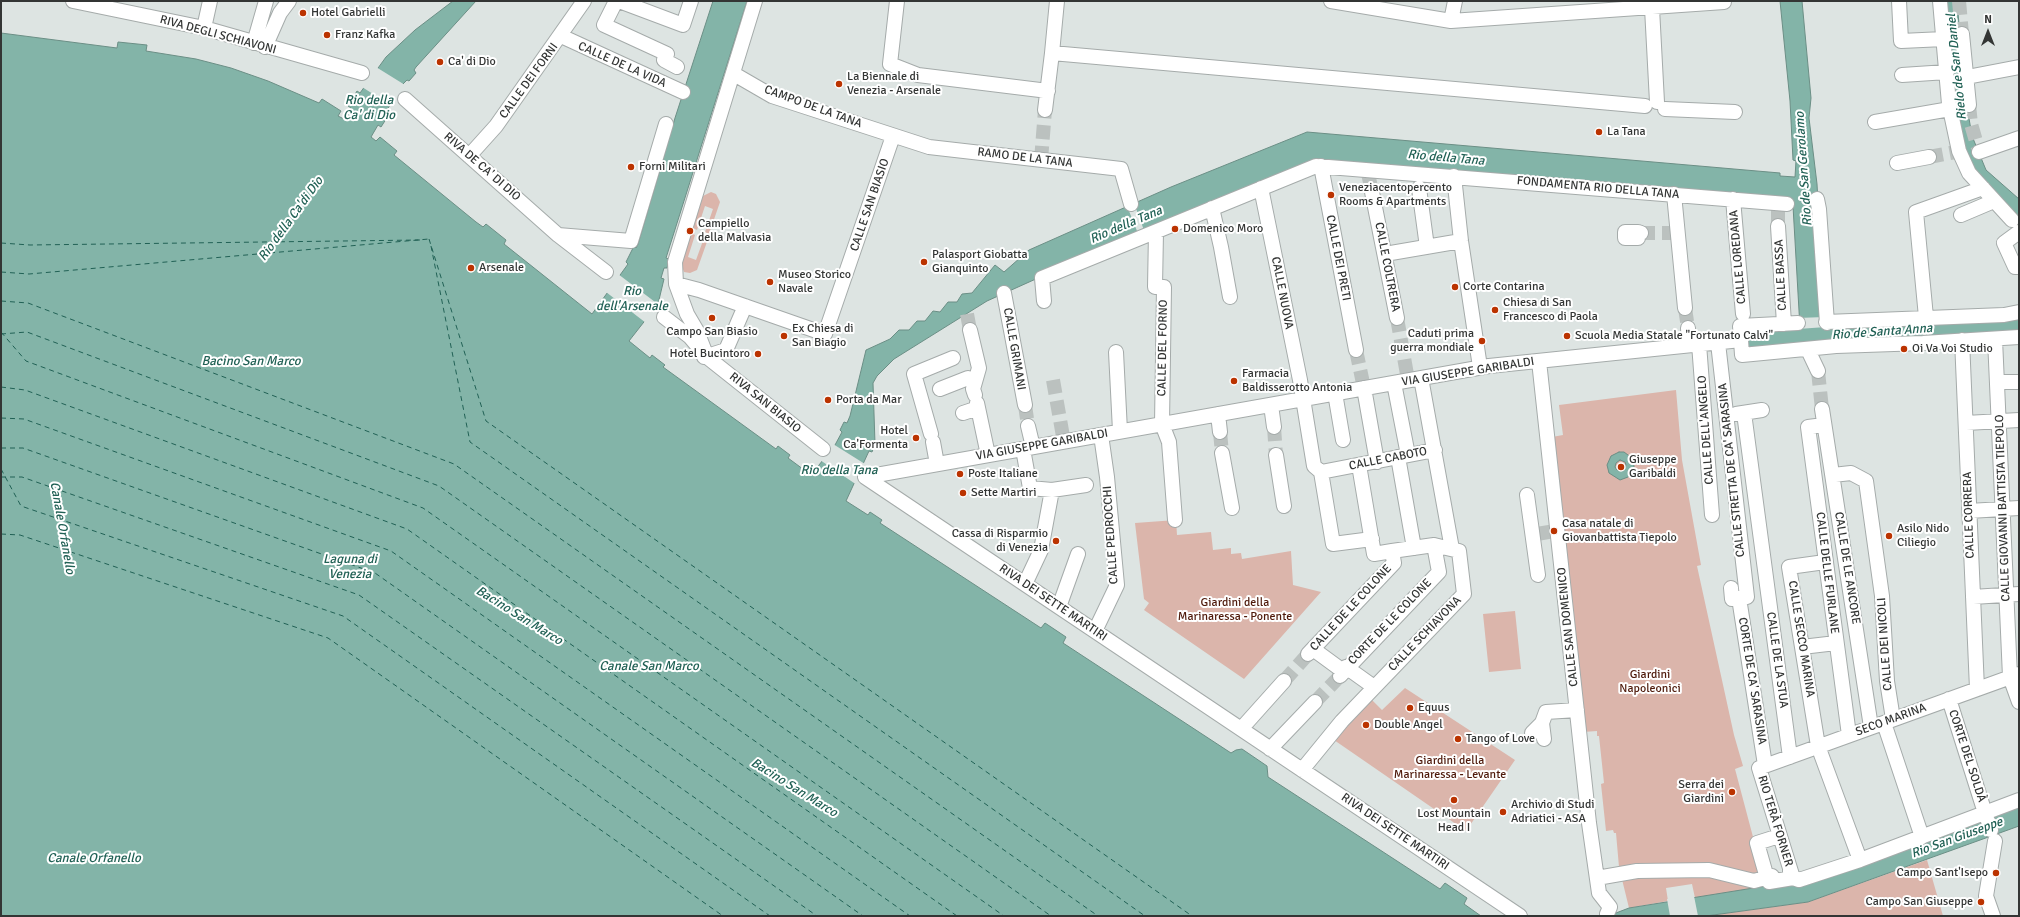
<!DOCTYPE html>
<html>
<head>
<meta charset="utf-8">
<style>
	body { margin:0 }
	#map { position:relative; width:2020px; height:917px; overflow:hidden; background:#dde4e2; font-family:Signika,sans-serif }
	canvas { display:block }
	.frame { position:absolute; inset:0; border:2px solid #333534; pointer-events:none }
	.north { position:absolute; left:1968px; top:12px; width:40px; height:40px; -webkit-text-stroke:3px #fff; paint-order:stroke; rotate:0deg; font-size:11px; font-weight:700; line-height:16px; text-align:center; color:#333534 }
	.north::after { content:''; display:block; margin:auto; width:14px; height:18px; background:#333534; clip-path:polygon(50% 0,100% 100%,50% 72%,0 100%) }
</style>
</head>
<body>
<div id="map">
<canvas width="2020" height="917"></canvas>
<div class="frame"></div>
<div class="north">N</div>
</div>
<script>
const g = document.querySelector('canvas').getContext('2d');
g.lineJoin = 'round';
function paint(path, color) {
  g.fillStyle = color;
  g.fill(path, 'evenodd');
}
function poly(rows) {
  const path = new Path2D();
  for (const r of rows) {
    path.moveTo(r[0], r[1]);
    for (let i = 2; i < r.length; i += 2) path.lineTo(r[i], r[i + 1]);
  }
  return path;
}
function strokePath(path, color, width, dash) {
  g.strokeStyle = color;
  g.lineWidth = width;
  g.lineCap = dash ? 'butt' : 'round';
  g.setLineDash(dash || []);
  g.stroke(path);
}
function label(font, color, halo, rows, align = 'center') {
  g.font = font + ' Signika,sans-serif';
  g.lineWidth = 4;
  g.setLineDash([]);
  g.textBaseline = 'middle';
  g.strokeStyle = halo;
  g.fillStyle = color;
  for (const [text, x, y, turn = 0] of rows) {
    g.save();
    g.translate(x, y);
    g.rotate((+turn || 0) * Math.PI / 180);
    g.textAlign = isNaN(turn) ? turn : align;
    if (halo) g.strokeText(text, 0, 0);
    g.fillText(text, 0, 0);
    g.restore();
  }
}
const green = poly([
	[711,192,716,194,720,202,709,234,705,232,713,209,705,206,697,230,693,228,703,196],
	[691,233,695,235,688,257,696,260,704,238,708,239,697,270,690,273,684,272,681,264],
	[1676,390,1682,460,1701,565,1697,566,1734,735,1743,766,1735,769,1766,886,1695,898,1692,884,1666,888,1668,901,1629,908,1619,867,1616,833,1614,833,1613,830,1606,831,1601,784,1604,783,1599,736,1597,736,1597,731,1583,732,1552,437,1563,435,1559,405],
	[1176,520,1177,535,1211,532,1213,550,1231,548,1231,554,1241,553,1242,559,1291,551,1293,585,1321,592,1244,679,1144,610,1149,603,1144,599,1135,523],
	[1515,611,1521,669,1489,672,1483,614],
	[1405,688,1515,760,1466,831,1334,740,1362,705,1365,708,1372,700,1382,710],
	[1927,860,1943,916,1706,916,1808,902]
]);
const water = poly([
	[453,1,476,1,416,67,414,70,416,73,409,81,407,80,403,84,387,110,390,113,381,127,378,125,371,137,376,141,380,137,397,151,394,155,476,222,483,227,486,224,506,240,504,244,592,314,628,264,626,262,634,246,636,248,638,244,675,118,713,1,747,1,666,258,669,259,667,268,664,268,661,278,664,279,658,304,629,341,650,358,652,355,665,365,663,367,776,449,778,446,790,455,788,458,811,475,835,445,842,432,840,430,844,422,847,423,850,416,866,350,890,339,899,330,909,330,917,321,925,321,933,311,940,312,948,302,957,302,962,294,972,293,995,265,1004,272,1029,250,1171,187,1307,132,1780,173,1780,176,1795,177,1796,161,1793,160,1790,101,1780,1,1802,1,1811,98,1809,118,1817,184,1825,327,2019,315,2019,332,1746,352,1745,331,1800,328,1793,206,1318,160,1109,246,987,301,894,359,877,376,873,383,875,444,872,452,869,451,846,501,868,515,870,512,882,520,880,523,1041,628,1045,623,1066,637,1063,643,1231,753,1236,750,1242,749,1267,766,1268,777,1440,889,1445,883,1467,898,1464,904,1481,916,1,916,1,33,117,48,118,42,147,45,146,51,196,59,231,68,268,81,319,103,322,99,341,111,338,116,344,119,351,108,348,106,357,91,360,93,386,57,415,30,453,1],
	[1944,1,1957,1,1965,95,1972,136,1986,170,2019,199,2019,223,1994,197,1961,150,1944,1],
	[1619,452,1624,452,1632,458,1634,466,1634,471,1628,477,1620,480,1609,473,1607,465,1611,456,1619,452],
	[1620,460,1625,462,1626,465,1623,471,1617,470,1615,467,1616,463,1620,460],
	[2019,805,2019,826,1808,902,1706,916,1608,916,1629,908,1766,886,2019,805]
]);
const pier = poly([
	[376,67,405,85,392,106,362,87],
	[1134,203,1145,233,1139,236,1127,206],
	[618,274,659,305,646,323,606,292],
	[1825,317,1826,327,1798,329,1797,318],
	[1931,318,1932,342,1923,342,1921,319],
	[833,444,865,464,857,485,820,460],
	[1694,896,1698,916,1670,916,1667,899]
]);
const ferry = poly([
	[429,239,486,421,1192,916],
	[1,243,30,245,420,240],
	[431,246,470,442,1145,916],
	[1,272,29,274,429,239],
	[1,301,28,303,454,464,1098,916],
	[1,332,26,361,423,508,1004,916],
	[1,334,27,332,439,486,1051,916],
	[1,387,25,390,407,529,957,916],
	[1,418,24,419,391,551,910,916],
	[1,448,23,448,375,573,863,916],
	[1,469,21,506,343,616,770,916],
	[1,477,22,477,359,595,817,916],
	[1,534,20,535,328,638,723,916]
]);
const streetTunnel = poly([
	[1959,1,1962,34],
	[1969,105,1971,124,1978,148],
	[1929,157,1956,152],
	[1041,160,1045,110],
	[1368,173,1372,192],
	[1778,208,1778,226],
	[1641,233,1675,233],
	[1685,308,1688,328],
	[967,314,970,330],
	[1397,318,1408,380],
	[1356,350,1364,388],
	[1818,371,1822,409],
	[1053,380,1064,442],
	[1025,405,1028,426],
	[1274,427,1276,455],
	[1220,432,1222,453],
	[1537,534,1554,531],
	[1284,681,1308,654],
	[1315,702,1340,676]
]);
const street = poly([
	[73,1,204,28,362,73],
	[616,1,604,25,667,54,664,60,677,67],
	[619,1,683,25,691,1],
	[897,1,890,64,918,75,1048,91],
	[1331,1,1451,21,1724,2,1724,1],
	[1899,1,1901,41,1944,39],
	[1940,1,1949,104,1959,151,1969,173,2012,220],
	[1652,8,1657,102],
	[1451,21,1455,1],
	[204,28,210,1],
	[1962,34,1969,105],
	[561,36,683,92],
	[254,43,266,1],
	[265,47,280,13,289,1],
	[1052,53,1057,1],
	[734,74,772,96,929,147,1121,169,1131,204],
	[1902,75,1947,72],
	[1967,77,2019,67],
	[405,99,558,235,606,272],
	[1665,109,1735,112],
	[1045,110,1052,53,1645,106],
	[1875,122,1950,109],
	[1979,152,2019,138],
	[469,156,496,126,584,1],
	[1897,163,1929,157],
	[1321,166,1356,350],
	[1454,176,1461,241,1480,367],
	[1261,188,1300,380,1314,466,1321,472,1333,544,1372,539],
	[1419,188,1427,247],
	[1372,192,1397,318],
	[1674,194,1685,308],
	[1733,199,1743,314],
	[1817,199,1819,209,1827,323],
	[1212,208,1221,247,1230,297],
	[1961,215,1994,201],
	[1778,226,1784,324],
	[1156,232,1155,287,1164,287,1162,424,1169,442,1175,520],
	[1638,232,1638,238,1625,238,1625,232,1638,232,1641,233],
	[2019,232,2004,243,2015,267,2019,267],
	[558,235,631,241,666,124],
	[1385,254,1461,241],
	[676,284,699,290,825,334,893,136],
	[1004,293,1025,405],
	[1044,301,1042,278,1316,166,1787,204],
	[664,317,690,337,707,357,823,449],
	[1926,317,1916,212,1983,188],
	[1826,322,2004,315,2019,312],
	[1798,323,1740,326,1742,355,1836,346,1923,343,2019,337],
	[1688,328,1689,345],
	[970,330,979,368,973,389,975,395],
	[1995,339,2010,677,2019,702],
	[1962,340,1977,689],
	[1718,343,1747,597,1739,598,1765,765],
	[1699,344,1712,515],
	[1808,350,1818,371],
	[1116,352,1120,431],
	[704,357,726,350,745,306],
	[707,357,697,331,687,314,676,284,675,262,755,1],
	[1539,361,1589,823,1599,893,1610,907,1607,914],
	[1421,378,1452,549],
	[1998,382,2019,382],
	[1394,383,1408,455],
	[1364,388,1377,462],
	[940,389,968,378],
	[1335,393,1343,440],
	[977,403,988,455],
	[1271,405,1274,427],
	[1822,409,1871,727],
	[963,413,978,408],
	[1744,413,1790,757],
	[1218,414,1220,432],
	[1736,414,1762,410],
	[1966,423,2019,420],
	[1824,425,1808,427,1849,735],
	[1028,426,1033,447],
	[931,434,914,374,953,358],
	[933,442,937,464],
	[1023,449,1030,488,1052,490,1086,485],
	[1222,453,1232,508],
	[1276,455,1284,506],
	[1398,457,1414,548],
	[1359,465,1374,554,1392,551],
	[1321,472,1435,450],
	[1833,475,1851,473,1866,481,1882,596,1887,681,1893,719],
	[865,477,1489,366,1741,340],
	[865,477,1520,916],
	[1527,495,1538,575],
	[1969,511,2019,508],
	[1825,562,1789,567,1818,746,1860,860],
	[1025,584,1041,550,1052,490],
	[1731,588,1732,599,1739,598],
	[1973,597,2019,594],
	[1059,607,1078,554],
	[1095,631,1117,585,1107,477,1101,435],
	[1802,647,1836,643],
	[1313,649,1343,671],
	[1346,667,1374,687],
	[1340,676,1439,572,1434,545],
	[1949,699,1985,813],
	[1542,723,1544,739],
	[1884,723,1922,837],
	[1241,729,1284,681],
	[1532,733,1542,723,1546,712,1577,710],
	[1270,749,1315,702],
	[1302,770,1342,721,1464,594,1459,551,1434,545,1392,551,1394,563,1308,654],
	[1988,821,1991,830],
	[1790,871,1793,878,1799,880,1860,860,2019,800],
	[1597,878,1637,871,1709,870,1754,881,1772,876],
	[1767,878,1757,843,1779,836],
	[1769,882,1793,878,1759,768,2019,674],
	[1993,916,1986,896,1995,841]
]);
const markers = [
	[303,13,4,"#b30"],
	[327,35,4,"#b30"],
	[440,62,4,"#b30"],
	[839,84,4,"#b30"],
	[1599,132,4,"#b30"],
	[631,167,4,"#b30"],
	[1331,195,4,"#b30"],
	[1175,229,4,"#b30"],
	[690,231,4,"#b30"],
	[924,262,4,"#b30"],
	[471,268,4,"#b30"],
	[770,282,4,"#b30"],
	[1455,287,4,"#b30"],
	[1495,310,4,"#b30"],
	[712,318,4,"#b30"],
	[784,336,4,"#b30"],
	[1567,336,4,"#b30"],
	[1482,341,4,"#b30"],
	[1904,349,4,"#b30"],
	[758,354,4,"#b30"],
	[1234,381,4,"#b30"],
	[828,400,4,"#b30"],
	[916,438,4,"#b30"],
	[1621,467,4,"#b30"],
	[960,474,4,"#b30"],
	[963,493,4,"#b30"],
	[1554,531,4,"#b30"],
	[1889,536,4,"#b30"],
	[1056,541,4,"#b30"],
	[1410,708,4,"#b30"],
	[1366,725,4,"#b30"],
	[1458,739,4,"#b30"],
	[1732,792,4,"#b30"],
	[1454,800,4,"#b30"],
	[1503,812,4,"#b30"],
	[1996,873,4,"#b30"],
	[1981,902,4,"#b30"]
];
const poiNames = [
	["Hotel Gabrielli",311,13],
	["Franz Kafka",335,35],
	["Ca' di Dio",448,62],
	["La Biennale di",847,77],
	["Venezia - Arsenale",847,91],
	["La Tana",1607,132],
	["Forni Militari",639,167],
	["Veneziacentopercento",1339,188],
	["Rooms & Apartments",1339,202],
	["Campiello",698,224],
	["della Malvasia",698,238],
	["Domenico Moro",1183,229],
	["Palasport Giobatta",932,255],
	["Gianquinto",932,269],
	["Arsenale",479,268],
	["Museo Storico",778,275],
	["Navale",778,289],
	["Corte Contarina",1463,287],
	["Chiesa di San",1503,303],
	["Francesco di Paola",1503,317],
	["Ex Chiesa di",792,329],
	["San Biagio",792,343],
	["Campo San Biasio",712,332,"center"],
	["Caduti prima",1474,334,"right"],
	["guerra mondiale",1474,348,"right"],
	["Scuola Media Statale \"Fortunato Calvi\"",1575,336],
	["Oi Va Voi Studio",1912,349],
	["Hotel Bucintoro",750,354,"right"],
	["Farmacia",1242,374],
	["Baldisserotto Antonia",1242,388],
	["Porta da Mar",836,400],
	["Hotel",908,431,"right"],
	["Ca'Formenta",908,445,"right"],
	["Giuseppe",1629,460],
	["Garibaldi",1629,474],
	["Poste Italiane",968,474],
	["Sette Martiri",971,493],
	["Casa natale di",1562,524],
	["Giovanbattista Tiepolo",1562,538],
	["Asilo Nido",1897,529],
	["Ciliegio",1897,543],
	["Cassa di Risparmio",1048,534,"right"],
	["di Venezia",1048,548,"right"],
	["Equus",1418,708],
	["Double Angel",1374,725],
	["Tango of Love",1466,739],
	["Serra dei",1724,785,"right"],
	["Giardini",1724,799,"right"],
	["Archivio di Studi",1511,805],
	["Adriatici - ASA",1511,819],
	["Lost Mountain",1454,814,"center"],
	["Head I",1454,828,"center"],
	["Campo Sant'Isepo",1988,873,"right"],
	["Campo San Giuseppe",1973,902,"right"]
];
const streetNames = [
	["RIVA DEGLI SCHIAVONI",218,35,15],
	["CALLE DE LA VIDA",622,65,24],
	["CALLE DEI FORNI",529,81,-54],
	["CAMPO DE LA TANA",813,107,20],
	["RAMO DE LA TANA",1025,158,7],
	["RIVA DE CA' DI DIO",482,167,41],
	["FONDAMENTA RIO DELLA TANA",1598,188,5],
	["CALLE SAN BIASIO",870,205,-71],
	["CALLE LOREDANA",1738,257,-95],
	["CALLE DEI PRETI",1338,258,79],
	["CALLE COLTRERA",1387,267,79],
	["CALLE BASSA",1781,275,-93],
	["CALLE NUOVA",1282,293,79],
	["CALLE DEL FORNO",1163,348,-89],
	["CALLE GRIMANI",1014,349,80],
	["VIA GIUSEPPE GARIBALDI",1468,372,-9],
	["RIVA SAN BIASIO",765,403,39],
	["CALLE DELL'ANGELO",1706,430,-94],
	["VIA GIUSEPPE GARIBALDI",1042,445,-10],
	["CALLE CABOTO",1388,459,-11],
	["CALLE STRETTA DE CA' SARASINA",1732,470,-96],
	["CALLE GIOVANNI BATTISTA TIEPOLO",2003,508,-92],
	["CALLE CORRERA",1969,515,-92],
	["CALLE PEDROCCHI",1111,535,-94],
	["CALLE DE LE ANCORE",1847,568,81],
	["CALLE DELLE FURLANE",1827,573,83],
	["RIVA DEI SETTE MARTIRI",1053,603,34],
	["CALLE DE LE COLONE",1351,608,-47],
	["CORTE DE LE COLONE",1390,622,-46],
	["CALLE SAN DOMENICO",1568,627,-96],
	["CALLE SCHIAVONA",1425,634,-46],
	["CALLE SECCO MARINA",1801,639,81],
	["CALLE DEI NICOLI",1885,644,-94],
	["CALLE DE LA STUA",1777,660,82],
	["CORTE DE CA' SARASINA",1752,681,81],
	["SECO MARINA",1891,720,-20],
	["CORTE DEL SOLDÀ",1967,756,72],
	["RIO TERÀ FORNER",1775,821,73],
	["RIVA DEI SETTE MARTIRI",1395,832,34]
];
const parkNames = [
	["Giardini della",1235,603],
	["Marinaressa - Ponente",1235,617],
	["Giardini",1650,675],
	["Napoleonici",1650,689],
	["Giardini della",1450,761],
	["Marinaressa - Levante",1450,775]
];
const waterNames = [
	["Rielo de San Daniel",1957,67,-96],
	["Rio della",369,101],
	["Ca' di Dio",369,116],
	["Rio della Tana",1446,158,5],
	["Rio de San Gerolamo",1804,169,-94],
	["Rio della Ca'di Dio",291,219,-54],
	["Rio della Tana",1126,225,-23],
	["Rio",632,292],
	["dell'Arsenale",632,307],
	["Rio de Santa Anna",1882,332,-4],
	["Bacino San Marco",251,362],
	["Rio della Tana",839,471],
	["Canale Orfanello",62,528,80],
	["Laguna di",350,560],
	["Venezia",350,575],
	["Bacino San Marco",519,616,32],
	["Canale San Marco",649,667],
	["Bacino San Marco",794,788,32],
	["Rio San Giuseppe",1957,838,-20],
	["Canale Orfanello",94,859]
];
paint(green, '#dbb5ab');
paint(water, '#83b4a8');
strokePath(water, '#6b8e85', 1);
paint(pier, '#dde4e2');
strokePath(ferry, '#216155', 1, [5, 4]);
strokePath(streetTunnel, '#bbc1bf', 14, [14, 7]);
strokePath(street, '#a5abaa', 16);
strokePath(street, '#fff', 14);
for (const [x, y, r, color] of markers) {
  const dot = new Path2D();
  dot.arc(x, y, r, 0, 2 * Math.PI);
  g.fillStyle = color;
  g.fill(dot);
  strokePath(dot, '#fff', 1.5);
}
label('12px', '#333534', '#fff', poiNames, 'left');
label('12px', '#333534', '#fff', streetNames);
label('12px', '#4f1a0b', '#fff', parkNames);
label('italic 13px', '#216155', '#fff', waterNames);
</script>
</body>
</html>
